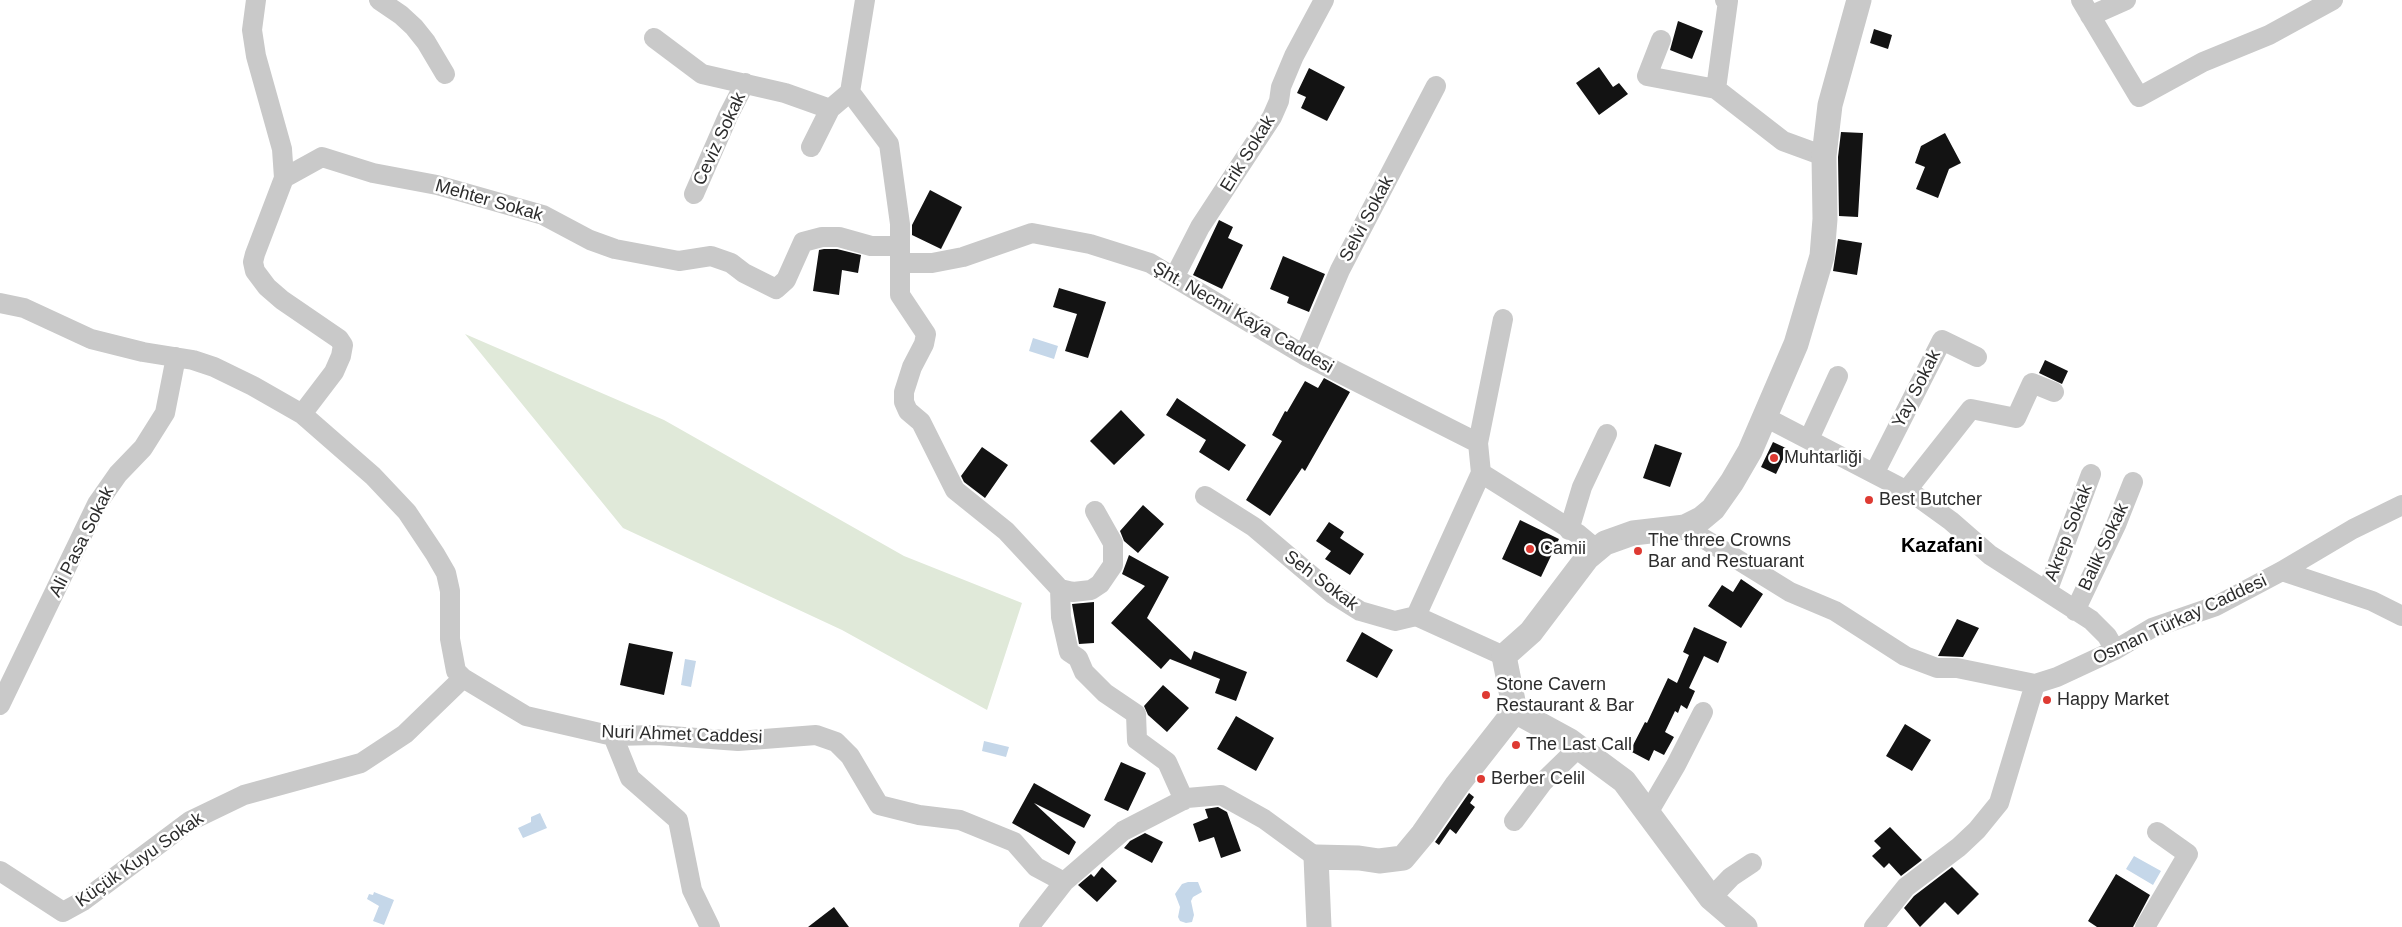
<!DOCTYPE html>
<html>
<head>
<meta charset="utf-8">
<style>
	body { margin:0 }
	canvas { display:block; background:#fff }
</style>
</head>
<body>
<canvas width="2402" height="927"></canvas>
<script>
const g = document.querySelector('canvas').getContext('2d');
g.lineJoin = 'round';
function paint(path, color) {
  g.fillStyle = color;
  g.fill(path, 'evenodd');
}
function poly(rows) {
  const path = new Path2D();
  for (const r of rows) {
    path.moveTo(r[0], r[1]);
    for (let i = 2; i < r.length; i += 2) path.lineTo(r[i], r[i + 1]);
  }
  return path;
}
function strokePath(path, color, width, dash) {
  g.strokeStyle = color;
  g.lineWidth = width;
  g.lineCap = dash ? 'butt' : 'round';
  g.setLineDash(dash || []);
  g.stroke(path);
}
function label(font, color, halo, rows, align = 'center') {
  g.font = font + ' Helvetica,sans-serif';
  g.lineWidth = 5;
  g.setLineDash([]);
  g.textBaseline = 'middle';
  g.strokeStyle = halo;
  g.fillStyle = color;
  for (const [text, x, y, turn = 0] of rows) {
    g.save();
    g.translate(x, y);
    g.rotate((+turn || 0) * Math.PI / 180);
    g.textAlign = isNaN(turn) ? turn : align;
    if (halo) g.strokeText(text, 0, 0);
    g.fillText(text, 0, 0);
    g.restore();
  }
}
const green = poly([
	[465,334,664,420,904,556,1022,603,987,710,842,630,623,528]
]);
const water = poly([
	[1033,338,1058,346,1054,359,1029,351],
	[685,659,696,661,691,687,681,685],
	[984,741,1009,747,1006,757,982,751],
	[540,813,547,828,523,838,518,828,531,822,531,817],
	[2134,856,2161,871,2153,885,2126,869],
	[1188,882,1198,882,1202,892,1193,897,1191,901,1194,915,1192,922,1186,923,1180,921,1178,917,1180,907,1175,894,1182,884],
	[374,892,394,900,384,925,373,921,379,906,367,899,369,894,373,895]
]);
const building = poly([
	[1678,21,1703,31,1692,59,1670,50],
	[1874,29,1892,35,1888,49,1870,43],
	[1599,67,1613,87,1619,83,1628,94,1599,115,1576,83],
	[1309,68,1345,87,1327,121,1301,108,1306,97,1297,93],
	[1841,132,1863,133,1858,217,1839,216,1838,157],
	[1945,133,1961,163,1949,169,1938,198,1916,189,1925,167,1915,163,1921,146],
	[930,190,962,207,941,249,912,235,912,225],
	[1219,220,1233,227,1228,238,1243,245,1222,289,1193,275],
	[1838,239,1862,243,1857,275,1833,271],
	[824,249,837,249,861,255,858,273,842,270,839,295,813,291,819,250],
	[1283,256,1325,274,1309,312,1287,303,1289,297,1270,289],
	[1059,288,1106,302,1088,358,1065,351,1077,314,1053,307],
	[2045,360,2068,371,2062,384,2039,373],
	[1324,378,1350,392,1305,471,1302,468,1270,516,1246,500,1282,441,1272,435,1285,411,1287,412,1305,381,1318,388],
	[1177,398,1246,445,1229,471,1199,452,1206,440,1166,415],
	[1121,410,1145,435,1114,465,1090,441],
	[1773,442,1788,449,1776,474,1761,467],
	[1655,444,1682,453,1670,487,1643,478],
	[982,447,1008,465,985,498,964,482,961,476],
	[1143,505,1164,524,1138,553,1124,541,1120,531],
	[1520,520,1559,539,1541,577,1502,559],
	[1329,522,1344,532,1340,538,1364,554,1350,575,1325,559,1331,551,1316,541],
	[1129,555,1169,577,1147,618,1191,660,1194,651,1247,672,1236,701,1215,693,1220,679,1170,659,1161,669,1111,623,1145,586,1122,574],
	[1741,579,1763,594,1741,628,1708,606,1722,585,1733,592],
	[1094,602,1094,643,1079,644,1072,604],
	[1957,619,1979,628,1963,657,1938,656],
	[1694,627,1727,642,1718,663,1704,656,1689,688,1695,691,1687,709,1681,705,1678,713,1675,711,1665,732,1674,737,1664,755,1654,750,1649,761,1630,751,1645,722,1647,723,1668,678,1677,683,1689,655,1683,652],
	[1362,632,1393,650,1377,678,1346,661],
	[629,643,673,652,664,695,620,685],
	[1163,685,1189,708,1167,732,1148,715,1144,706],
	[1236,716,1274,738,1256,771,1217,749],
	[1905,724,1931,740,1912,771,1886,756],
	[1121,762,1146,773,1128,811,1104,800],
	[1034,783,1091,815,1084,828,1034,803,1076,842,1069,855,1012,823],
	[1469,793,1474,797,1470,803,1475,807,1456,834,1450,829,1439,845,1435,842],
	[1218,807,1227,812,1241,851,1221,858,1214,837,1199,842,1193,824,1208,818,1205,809],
	[1890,827,1922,860,1901,876,1889,863,1884,868,1872,856,1881,848,1874,841],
	[1145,833,1163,842,1152,863,1124,848,1130,841],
	[1102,867,1117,881,1097,902,1078,885,1091,874,1094,877],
	[1952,867,1979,894,1958,915,1945,902,1920,927,1904,908,1914,896],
	[2116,874,2150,895,2133,927,2097,927,2088,921],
	[834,907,849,927,808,927]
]);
const minor = poly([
	[256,0,252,30,256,56,282,149,284,178,255,254,253,262,255,271,267,287,282,300,339,339,343,345,341,356,334,372,302,414],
	[379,0,401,15,414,27,426,42,445,74],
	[865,0,850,92,889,144,900,224,900,295,926,334,924,344,912,367,904,392,904,402,908,411,921,422,955,490,1006,531,1060,589,1073,592,1091,590,1100,584,1113,565,1113,543,1095,511],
	[2081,0,2139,97,2203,62,2269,35,2333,0],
	[2090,16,2126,0],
	[654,38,702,74,785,93,830,109,850,92],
	[1661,40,1647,76,1716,89,1783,141,1824,156],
	[1716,89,1728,1,1725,0],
	[811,147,830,109],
	[284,178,322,157,373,173,437,185,543,215,590,240,615,249,679,261,711,256,731,263,744,273,776,289,786,280,803,242,822,237,839,237,871,246,900,246],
	[694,194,728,116,745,83],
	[901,263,932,263,963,257,1032,233,1090,244,1150,263,1304,355,1478,443,1481,473,1578,534,1596,549],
	[1175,276,1200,227,1272,117,1279,101,1281,87,1294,56,1324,0],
	[0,303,24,308,91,339,143,352,193,360,214,367,253,386,302,414,373,476,407,512,435,554,446,573,450,591,450,639,456,671,463,678,526,716,613,736,657,735,738,741,816,735,836,742,850,756,879,805,919,815,960,820,1014,842,1036,867,1064,882],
	[1304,355,1340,270,1436,86],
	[1765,417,1915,495,1951,521,1990,555,2091,620,2107,636,2115,650],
	[1809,439,1838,376],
	[1478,443,1503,319],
	[1875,472,1942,340,1977,357],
	[1907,490,1971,409,2016,418,2032,383,2054,392],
	[1205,496,1254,527,1333,594,1360,611,1395,621,1416,616,1504,656],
	[1685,527,1790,592,1835,611,1905,656,1937,668,1957,668,2035,684,2057,677,2115,650,2152,628,2216,606,2282,571,2353,529,2402,505],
	[1569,530,1582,487,1607,434],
	[2282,571,2372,601,2402,616],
	[1060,589,1061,617,1069,652,1078,658,1084,672,1105,693,1136,714,1137,740,1167,762,1184,800],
	[2047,592,2091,474],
	[2075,611,2116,525,2133,482],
	[1416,616,1481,473],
	[0,705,97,504,118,474,143,448,165,413,176,357],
	[613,736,630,778,678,820,692,890,710,927],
	[1648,813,1676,765,1703,712],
	[1514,821,1543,782,1579,747],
	[0,871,63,912,83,901,190,821,244,795,361,763,405,734,463,678],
	[1711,898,1731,877,1752,863],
	[1029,927,1064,882,1123,831,1187,798,1221,795,1264,819,1316,857],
	[1874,927,1906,887,1959,847,1977,830,1999,803,2035,684],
	[2145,927,2188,854,2157,832]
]);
const tertiary = poly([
	[1515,711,1504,656,1531,632,1587,558,1605,543,1633,533,1685,527,1701,519,1713,509,1732,482,1750,451,1796,344,1822,256,1825,219,1824,156,1830,105,1859,0],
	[1515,711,1570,741,1624,781,1711,898,1745,927],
	[1319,927,1316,857,1359,858,1379,861,1403,858,1423,834,1457,785,1515,711]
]);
const markers = [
	[1774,458,5,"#de3a32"],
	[1869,500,5,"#de3a32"],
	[1530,549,5,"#de3a32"],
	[1638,551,5,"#de3a32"],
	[1486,695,5,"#de3a32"],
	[2047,700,5,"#de3a32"],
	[1516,745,5,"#de3a32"],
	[1481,779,5,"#de3a32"]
];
const streetNames = [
	["Ceviz Sokak",720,139,-65],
	["Erik Sokak",1248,154,-58],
	["Mehter Sokak",489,201,16],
	["Selvi Sokak",1367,219,-62],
	["Şht. Necmi Kaýa Caddesi",1243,318,30],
	["Yay Sokak",1917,389,-63],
	["Akrep Sokak",2069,533,-69],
	["Ali Pasa Sokak",82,542,-63],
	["Balik Sokak",2104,547,-65],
	["Seh Sokak",1321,581,37],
	["Osman Türkay Caddesi",2180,620,-25],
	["Nuri Ahmet Caddesi",682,735,2],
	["Küçük Kuyu Sokak",140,860,-35]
];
const poiNames = [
	["Muhtarliği",1784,458],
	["Best Butcher",1879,500],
	["The three Crowns",1648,541],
	["Bar and Restuarant",1648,562],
	["Camii",1540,549],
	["Stone Cavern",1496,685],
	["Restaurant & Bar",1496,706],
	["Happy Market",2057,700],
	["The Last Call",1526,745],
	["Berber Celil",1491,779]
];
const quarterNames = [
	["Kazafani",1942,546]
];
paint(green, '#e0e9d9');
paint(water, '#c5d7e9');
paint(building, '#131313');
strokePath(minor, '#c9c9c9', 20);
strokePath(tertiary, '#c9c9c9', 25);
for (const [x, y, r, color] of markers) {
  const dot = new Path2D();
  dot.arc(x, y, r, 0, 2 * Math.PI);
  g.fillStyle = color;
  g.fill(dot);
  strokePath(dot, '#fff', 2);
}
label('18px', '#2c2c2c', '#fff', streetNames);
label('18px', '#2c2c2c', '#fff', poiNames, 'left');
label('bold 20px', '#000', '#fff', quarterNames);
</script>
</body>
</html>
